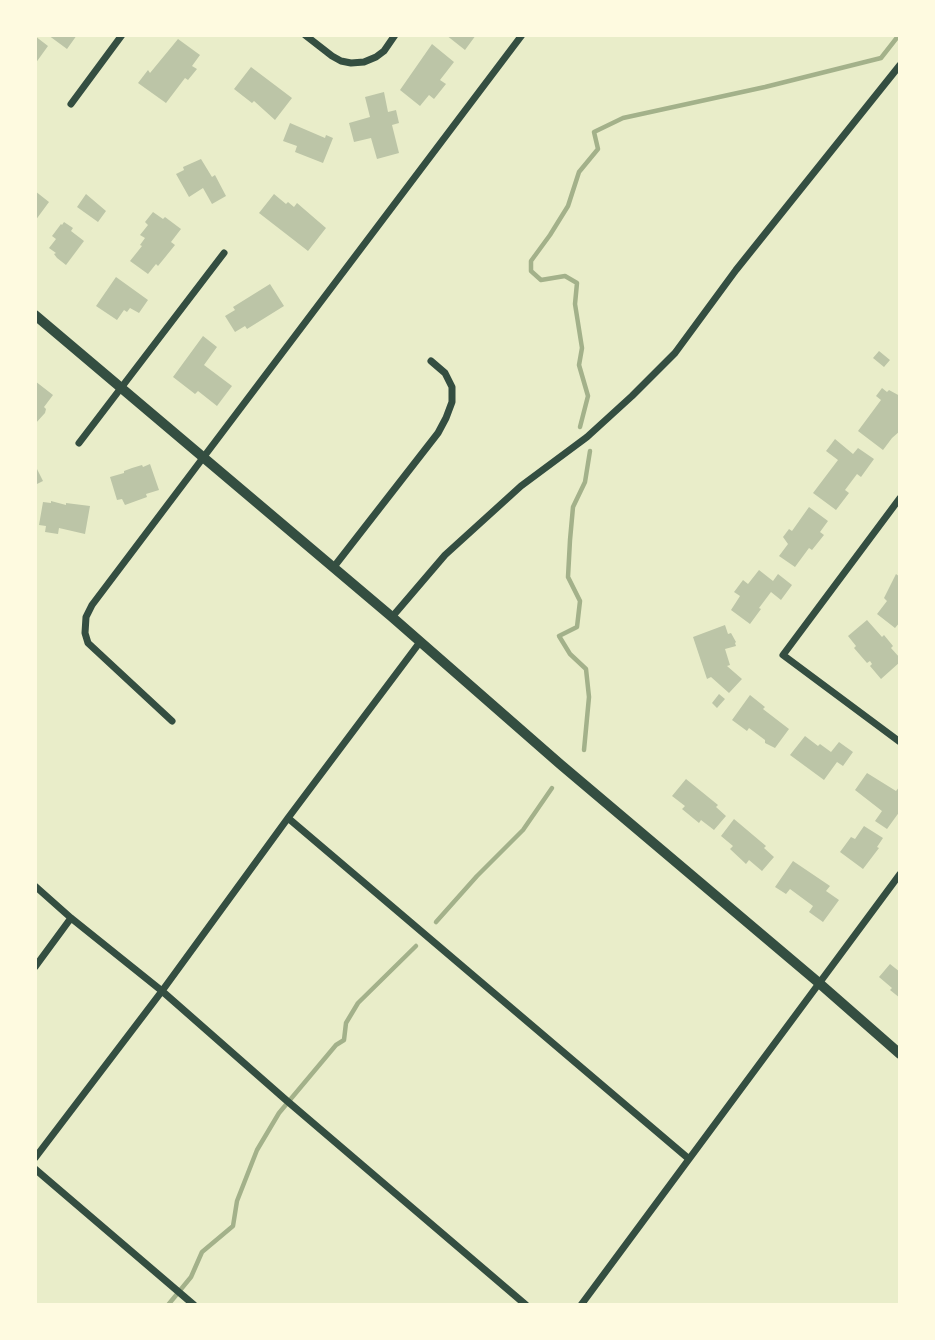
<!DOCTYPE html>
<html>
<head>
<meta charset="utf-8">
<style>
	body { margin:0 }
	#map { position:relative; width:935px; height:1340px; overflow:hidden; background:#e9edc9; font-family:Raleway,sans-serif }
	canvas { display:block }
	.frame { position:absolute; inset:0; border:37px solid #fefae0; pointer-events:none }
</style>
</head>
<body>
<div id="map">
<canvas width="935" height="1340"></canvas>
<div class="frame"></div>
</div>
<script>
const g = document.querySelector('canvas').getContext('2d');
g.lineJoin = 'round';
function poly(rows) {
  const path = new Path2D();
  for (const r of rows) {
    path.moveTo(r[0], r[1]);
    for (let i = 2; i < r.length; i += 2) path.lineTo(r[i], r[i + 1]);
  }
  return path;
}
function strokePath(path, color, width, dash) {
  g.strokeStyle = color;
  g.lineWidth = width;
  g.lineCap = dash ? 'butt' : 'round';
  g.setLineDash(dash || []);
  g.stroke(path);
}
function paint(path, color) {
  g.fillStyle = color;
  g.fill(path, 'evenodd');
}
const stream = poly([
	[580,427,588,396,579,365,582,348,575,304,577,283,565,276,541,280,531,271,531,261,550,235,568,206,579,172,598,149,594,132,623,118,765,87,881,58,899,35],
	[584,750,589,697,586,669,570,654,559,636,577,627,580,601,568,577,570,540,573,507,585,482,590,451],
	[436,922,477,876,523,830,552,788],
	[168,1305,191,1277,202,1252,233,1226,237,1201,257,1150,279,1113,336,1045,344,1040,346,1023,358,1003,416,946]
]);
const building = poly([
	[48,35,77,35,67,49],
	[446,35,476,35,465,50],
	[35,36,48,46,35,64],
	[178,39,200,55,192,66,197,69,188,80,185,78,166,103,138,83,148,70,150,73],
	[432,44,454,62,440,80,446,84,434,99,429,95,420,106,400,90],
	[251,67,292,98,275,120,254,101,252,103,234,89],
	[384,92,388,112,396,110,399,123,392,125,399,153,377,159,371,138,354,142,349,123,370,117,365,97],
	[290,123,325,138,326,135,333,138,323,163,295,152,297,146,283,141],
	[201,159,212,177,215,175,226,196,212,204,203,188,189,197,176,174,184,170,183,167],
	[35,191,49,202,35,221],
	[86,194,106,211,98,222,77,207],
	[274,194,286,204,288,202,294,207,297,203,326,228,308,251,259,213],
	[153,212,163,219,165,217,181,229,171,242,175,245,158,266,156,264,148,274,130,261,142,246,140,245,145,238,140,235,148,225,145,222],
	[64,222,73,228,71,231,84,241,66,265,57,258,54,254,56,253,49,248,56,239,52,236,61,224,62,225],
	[116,277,148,300,139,313,130,308,127,312,124,310,117,320,96,306],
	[270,284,284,306,247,329,245,326,235,332,225,316,235,310,233,307],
	[203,336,217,347,204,365,232,386,217,406,198,391,195,394,173,377],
	[879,351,890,360,884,367,873,358],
	[35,381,53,395,44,407,46,409,45,413,35,424],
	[882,388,887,392,889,390,900,396,900,431,892,438,883,450,858,431,881,400,876,396],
	[835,439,853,454,858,448,874,459,861,477,857,474,845,490,849,493,836,510,813,493,838,460,826,451],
	[150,464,159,490,146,494,147,497,125,505,122,499,117,500,110,477,124,473,124,471,132,468,142,465,143,467],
	[35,465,43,481,35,485],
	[51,501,66,505,66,503,90,506,85,534,59,528,58,534,45,532,46,526,39,525,43,502,51,503],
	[809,507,828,521,820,532,824,535,812,550,809,548,795,567,779,556,788,544,783,537,789,529,792,531],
	[759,570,773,581,778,574,792,585,781,600,771,592,759,608,761,609,750,624,731,610,740,596,734,592,743,580,748,584],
	[896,574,900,577,900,622,895,628,877,614,887,601,884,598],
	[867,620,882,637,884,635,893,646,891,648,900,658,900,662,881,679,870,666,872,664,870,661,867,663,854,648,856,646,848,636],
	[725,625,728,634,731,633,736,642,735,643,736,646,725,649,730,665,727,666,742,679,729,693,711,677,707,679,693,637],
	[719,694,725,699,717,708,712,703],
	[750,695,765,707,763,709,789,729,775,748,765,743,765,740,749,728,747,731,732,720],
	[805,736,818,746,820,744,831,752,839,742,853,752,843,766,837,762,824,780,790,755],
	[867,773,896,791,900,786,900,811,887,829,875,821,882,811,855,790],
	[686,779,718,805,716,807,726,816,714,830,701,820,699,823,682,809,685,806,672,796],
	[734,819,766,846,764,848,774,857,762,871,749,860,746,864,730,849,733,846,721,836],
	[864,826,883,838,877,847,879,848,863,869,840,852,851,837,855,839],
	[793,861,830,886,826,891,839,900,823,922,809,912,813,906,790,889,786,894,775,887],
	[890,964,900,972,900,998,890,990,892,988,879,977]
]);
const minor = poly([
	[305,35,332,56,341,61,351,63,364,62,376,57,384,51,395,35],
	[71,104,122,35],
	[79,443,224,253],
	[900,498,783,655,900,742],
	[333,568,438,433,446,418,452,402,452,387,445,373,431,361],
	[392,617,445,555,521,486,587,437,632,396,675,353,736,270,900,65],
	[172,721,88,643,85,633,86,617,92,605,522,35],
	[288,818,689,1159],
	[35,886,71,918,162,991,286,1100,526,1305],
	[35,967,71,918],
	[35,1158,162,991,288,818,420,642],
	[35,1169,194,1305],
	[581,1305,900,874]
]);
const secondary = poly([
	[35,315,392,617,560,764,819,983,900,1054]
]);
strokePath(stream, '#a3b18a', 4.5);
paint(building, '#bcc5a7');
strokePath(minor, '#344e41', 7);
strokePath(secondary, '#344e41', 10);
</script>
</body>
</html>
